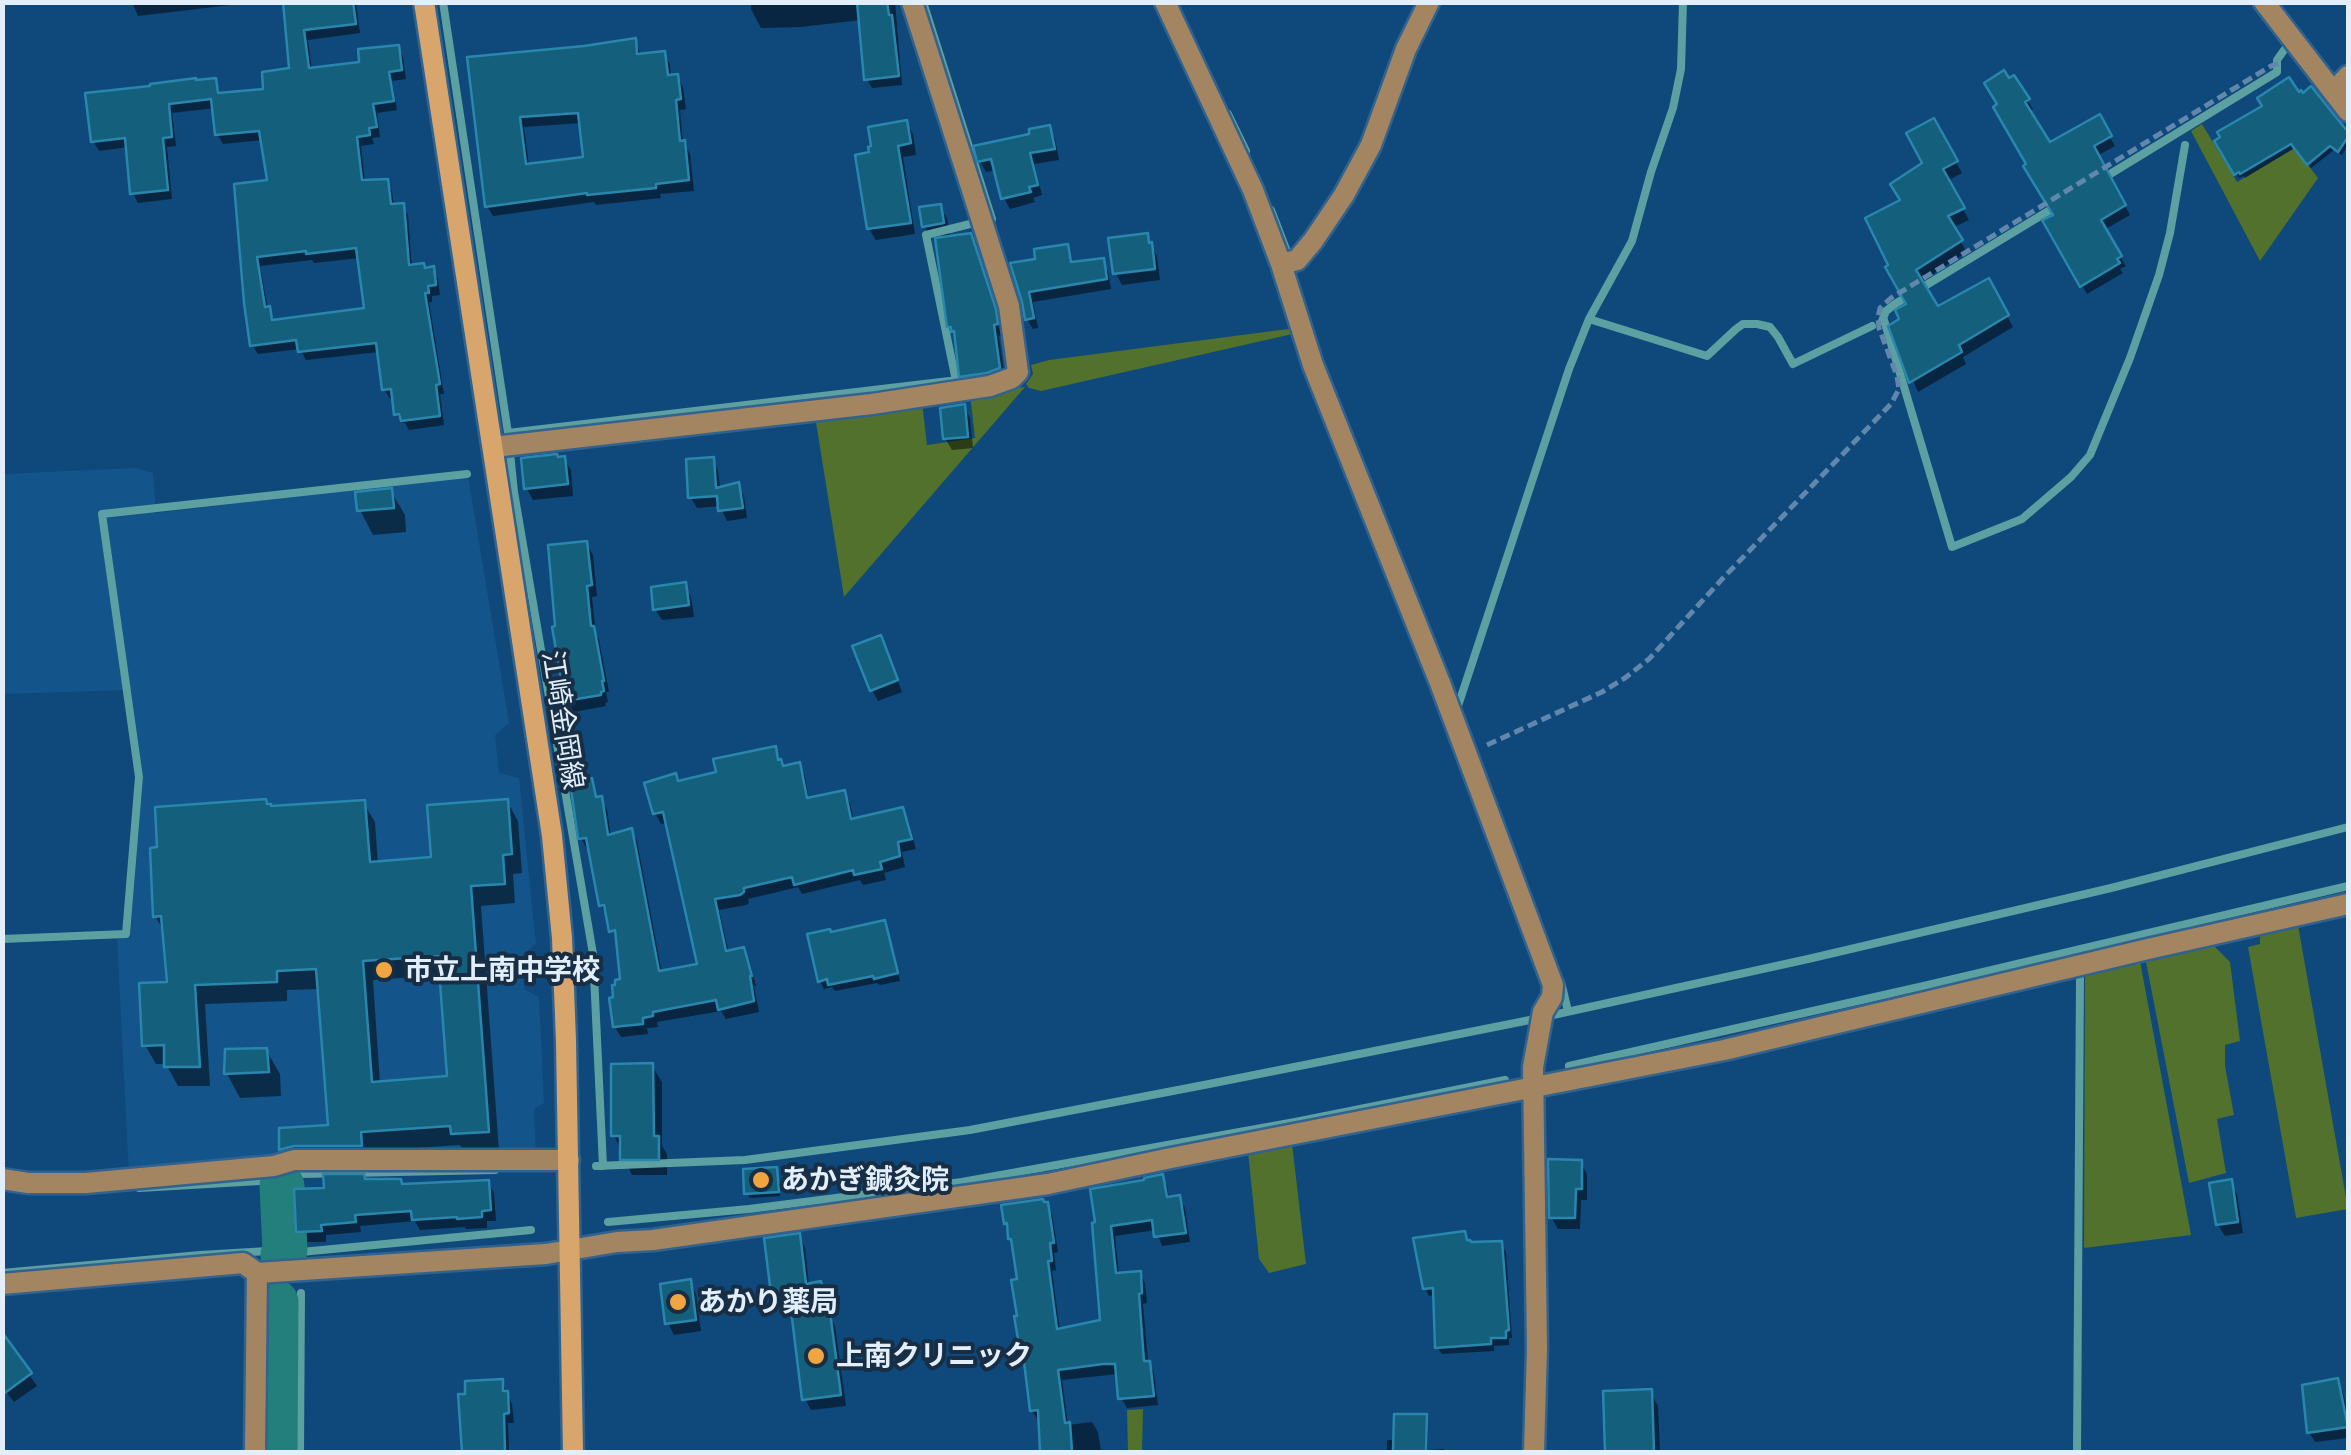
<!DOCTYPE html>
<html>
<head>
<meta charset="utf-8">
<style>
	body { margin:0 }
	#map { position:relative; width:2351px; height:1455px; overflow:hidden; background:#0f487a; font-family:Barlow,sans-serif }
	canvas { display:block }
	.frame { position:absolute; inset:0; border:5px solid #e2eefa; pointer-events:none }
</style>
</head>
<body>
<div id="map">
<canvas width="2351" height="1455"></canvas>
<div class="frame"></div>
</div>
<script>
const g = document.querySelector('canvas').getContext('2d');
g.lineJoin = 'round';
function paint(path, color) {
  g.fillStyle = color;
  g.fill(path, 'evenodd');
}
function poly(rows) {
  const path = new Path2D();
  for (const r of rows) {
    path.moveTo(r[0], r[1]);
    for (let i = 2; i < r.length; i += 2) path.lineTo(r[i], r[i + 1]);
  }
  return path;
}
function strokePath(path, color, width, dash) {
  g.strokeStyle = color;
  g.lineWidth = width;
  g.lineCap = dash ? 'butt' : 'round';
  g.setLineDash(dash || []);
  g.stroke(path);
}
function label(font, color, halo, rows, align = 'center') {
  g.font = font + ' Barlow,"Noto Sans JP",sans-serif';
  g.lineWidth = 8;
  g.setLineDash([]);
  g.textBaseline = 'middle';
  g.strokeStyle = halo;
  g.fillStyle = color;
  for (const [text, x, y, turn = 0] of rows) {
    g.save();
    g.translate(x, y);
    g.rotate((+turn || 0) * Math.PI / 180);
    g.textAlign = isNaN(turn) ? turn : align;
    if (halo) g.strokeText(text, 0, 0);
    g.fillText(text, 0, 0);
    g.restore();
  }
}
const built = poly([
	[135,468,153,473,156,513,468,476,509,723,495,735,499,773,519,778,536,944,522,955,524,989,539,997,544,1103,534,1109,536,1154,129,1174,117,938,130,937,143,777,131,690,3,694,2,474]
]);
const green = poly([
	[2202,124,2237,182,2295,148,2318,178,2260,261,2191,131],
	[1296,328,1297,333,1041,391,1029,388,1026,384,1033,374,1031,365,1049,360],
	[1025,387,844,597,815,416,922,402,927,445,975,438,970,394],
	[2298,925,2348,1209,2296,1218,2248,947,2260,944,2260,932],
	[2214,946,2230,962,2240,1041,2225,1045,2225,1066,2234,1115,2217,1119,2226,1173,2189,1183,2146,962],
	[2140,961,2191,1235,2084,1248,2085,975],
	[1292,1143,1306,1264,1269,1273,1259,1259,1248,1152],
	[1143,1409,1142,1452,1128,1452,1127,1410]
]);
const shadow = poly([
	[132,2,256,2,138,16],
	[285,2,356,2,360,33,308,40,312,70,362,64,398,47,403,57,406,79,392,81,397,110,377,113,380,137,372,138,374,144,361,146,365,182,387,181,392,191,394,206,402,205,408,215,412,267,433,269,438,279,440,295,432,296,432,302,429,302,444,394,440,394,444,425,409,430,405,423,402,423,396,414,394,398,390,399,384,389,379,352,306,360,300,349,258,354,252,345,246,303,270,182,263,140,223,144,217,134,215,108,172,113,176,146,167,147,172,199,138,203,133,193,128,147,99,151,93,141,215,81,221,96,266,91,292,70],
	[360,258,367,310,275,322,268,309,260,266,312,260,314,263],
	[751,2,895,2,902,85,872,88,867,79,861,20,801,27,761,28,751,9],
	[635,41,641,56,664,54,670,64,671,77,677,76,683,87,686,109,680,110,683,142,690,154,694,191,660,194,661,198,596,205,594,202,493,216,487,206,470,59],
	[582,123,586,159,529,166,524,127],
	[2013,78,2033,109,2028,112,2049,145,2099,118,2115,146,2097,156,2130,215,2104,230,2126,266,2120,269,2123,273,2087,294,2046,221,2057,217,2029,165,2009,81],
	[2311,89,2348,136,2348,145,2342,155,2334,150,2311,168,2296,147,2245,178,2244,176,2239,178,2217,141],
	[1933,121,1962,173,1947,181,1969,220,1952,228,1967,252,1921,282,1937,309,1988,281,2013,327,1963,357,1966,364,1918,392,1891,327,1902,320,1909,304,1903,201,1925,164],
	[906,123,913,134,916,155,903,157,915,234,876,240,869,229,871,154],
	[1049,128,1055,139,1059,160,1034,164,1042,195,1033,198,1035,202,1010,209,1004,198,997,170,986,172,980,161],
	[940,207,947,218,950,238,970,236,977,247,1001,323,1003,336,999,336,1005,379,968,387,962,376,956,338,949,327,937,236,931,237,924,226],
	[1146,235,1157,256,1160,280,1122,285,1116,274],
	[1067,247,1074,265,1102,261,1108,271,1111,289,1033,302,1038,328,1033,329,1027,319,1025,301,1038,262],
	[964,406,970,418,973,448,952,450,945,438],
	[564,459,571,470,573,496,533,500,527,489,558,460],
	[712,460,718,470,720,489,738,485,744,496,747,518,727,521,720,506,697,508,691,498],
	[391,491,405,515,406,532,373,535,360,510],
	[586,543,593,555,597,596,592,597,596,634,599,640,609,692,606,692,608,702,605,703,606,706,574,712,567,700],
	[684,585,691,597,694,617,662,620,655,609],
	[886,650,902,692,878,701,872,690],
	[775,749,783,768,798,765,805,776,809,800,844,793,850,803,854,821,902,809,908,820,916,849,902,852,905,867,884,873,886,880,863,885,860,880,802,894,798,887,748,899,749,903,746,905,719,910,729,953,743,950,749,960,756,986,754,986,759,1012,726,1019,721,1011,657,1022,658,1027,647,1028,648,1034,621,1037,615,1027,623,981,619,942,601,905,590,848,587,849,581,838,591,781,598,799,601,799,607,810,611,836,631,831,637,841,662,973,700,966,668,823,661,824,655,813,679,784,719,774],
	[507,801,518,821,522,873,513,874,515,903,481,906,499,1151,465,1153,460,1145,371,1151,293,1169,282,1149,282,1130,330,1128,320,989,287,990,287,1001,205,1004,210,1086,178,1086,166,1064,156,1064,145,1045,170,985,165,933,155,916,267,806,363,802,375,822,378,864,433,860],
	[442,975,449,1079,380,1084,373,980],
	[884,922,888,930,900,981,880,985,877,983,835,991,832,987,824,989,820,981,830,935],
	[266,1050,280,1074,281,1096,240,1098,227,1074],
	[652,1066,662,1082,662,1146,667,1154,667,1175,632,1175,614,1135],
	[1580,1162,1587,1174,1587,1200,1581,1200,1580,1229,1558,1229,1551,1217],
	[775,1169,778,1174,780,1196,750,1198,747,1193],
	[1162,1176,1167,1186,1169,1199,1179,1198,1185,1208,1190,1242,1162,1246,1156,1230,1115,1236,1119,1275,1140,1273,1145,1283,1147,1303,1143,1304,1148,1362,1154,1373,1158,1405,1127,1408,1121,1398,1118,1374,1062,1380,1068,1425,1092,1422,1098,1432,1101,1452,1043,1452,1041,1420,1038,1420,1032,1411,1019,1318,1020,1281,1010,1229,1006,1223,1047,1204,1052,1214,1058,1252,1054,1253,1056,1270,1052,1271,1060,1331,1103,1322,1095,1225],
	[366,1182,403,1187,488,1182,494,1193,496,1221,487,1221,487,1228,466,1229,465,1227,420,1230,415,1221,360,1226,361,1232,326,1235,326,1242,304,1242,298,1232,326,1191],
	[2230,1182,2237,1194,2243,1233,2225,1236,2218,1225],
	[1463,1233,1470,1245,1501,1244,1506,1252,1512,1338,1509,1338,1509,1345,1494,1346,1494,1351,1442,1354,1437,1347,1436,1295,1429,1296,1425,1288],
	[799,1236,805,1247,809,1285,819,1284,826,1295,830,1317,835,1326,846,1406,811,1410,805,1399,794,1313,784,1314,773,1293],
	[690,1282,696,1294,701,1331,674,1335,668,1323],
	[2,1336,37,1386,14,1402,2,1386],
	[2337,1381,2343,1392,2348,1415,2348,1438,2315,1442,2309,1432],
	[502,1382,512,1404,514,1423,508,1423,509,1452,465,1452,461,1396],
	[1650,1392,1658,1406,1660,1452,1608,1452,1606,1393],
	[1425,1417,1428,1422,1428,1450,1444,1449,1446,1452,1387,1452,1387,1440,1396,1440]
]);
const stream = poly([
	[443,2,508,433,514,492,593,954,603,1166],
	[923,2,992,219],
	[1228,114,1246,151],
	[2102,179,2277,72,2277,60,2287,46],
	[1271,210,1291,262],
	[1589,319,1632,241,1651,172,1673,108,1681,69,1683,2],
	[1884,320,1952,547,2022,519,2071,477,2090,455,2130,358,2159,275,2170,233,2185,145],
	[1882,321,1886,311,1895,304,2055,207],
	[956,381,926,235,974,223],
	[508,433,975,378],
	[1457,709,1569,369,1589,319,1707,356,1736,329,1743,324,1757,324,1770,327,1778,337,1793,364,1872,326],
	[2,939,126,934,139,777,102,514,467,474],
	[1561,982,1568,1011],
	[1569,1066,1928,985,2348,886],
	[596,1166,745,1160,970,1130,1209,1084,1535,1019,1808,959,2111,888,2348,827],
	[139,1188,260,1181,271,1181,282,1186,301,1174,495,1170],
	[608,1222,749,1209,962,1182,1295,1122,1505,1080],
	[2,1273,200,1255,285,1250,301,1252,531,1230],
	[300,1452,301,1293],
	[2077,1452,2080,977]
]);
const river = poly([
	[282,1186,285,1250,283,1255],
	[275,1452,276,1302]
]);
const building = poly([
	[283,2,353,2,356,24,304,30,309,68,359,62,358,49,399,45,402,70,389,72,394,101,373,104,377,127,369,128,370,135,357,137,362,180,388,179,391,204,404,203,409,265,424,263,425,268,434,266,436,285,428,286,429,293,425,293,440,384,436,385,440,416,401,421,399,414,394,415,391,389,382,390,376,343,298,352,296,340,250,346,244,303,234,184,267,180,259,131,215,135,211,99,169,104,172,137,163,138,168,190,130,194,125,138,91,142,85,93,150,86,150,84,196,78,196,80,216,78,218,93,263,89,262,72,289,68,283,2],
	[356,248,364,308,272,320,270,306,265,307,257,257,306,251,306,254,356,248],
	[857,2,887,2,889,15,892,15,899,76,864,80,857,2],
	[636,38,637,54,665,51,668,75,678,74,681,99,676,100,680,141,685,140,689,180,656,184,656,188,587,195,587,193,485,207,467,57,584,46,636,38],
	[578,113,583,157,526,164,520,117,578,113],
	[2004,70,2009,78,2014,75,2030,99,2025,102,2050,142,2100,114,2112,136,2094,146,2126,205,2101,220,2122,256,2117,259,2120,263,2080,287,2042,220,2053,215,2023,166,2026,164,1993,107,1997,104,1984,83,2004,70],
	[2289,77,2299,92,2301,90,2303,93,2311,86,2348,132,2348,137,2338,152,2330,146,2307,165,2291,144,2240,174,2239,172,2234,175,2214,141,2220,137,2217,132,2262,106,2257,98,2289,77],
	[1934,118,1958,161,1943,169,1965,208,1948,216,1963,240,1916,270,1938,306,1989,278,2009,315,1959,345,1962,352,1909,383,1888,326,1899,319,1895,310,1906,304,1885,267,1888,265,1865,218,1900,200,1890,184,1922,163,1906,133,1934,118],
	[907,120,911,143,898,146,911,223,867,229,855,155,869,152,868,147,871,146,868,127,907,120],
	[1050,125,1055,149,1030,153,1038,185,1029,187,1031,192,1001,199,991,159,977,162,973,146,1029,134,1029,129,1050,125],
	[941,204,944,223,922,227,919,207,941,204],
	[971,233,996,309,998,324,994,325,1000,368,987,373,959,377,954,331,951,332,951,327,947,327,935,238,971,233],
	[1148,233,1149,243,1152,242,1155,269,1113,274,1108,238,1148,233],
	[1068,244,1071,262,1104,258,1107,279,1029,292,1034,318,1025,320,1022,302,1010,263,1035,259,1034,249,1068,244],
	[965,404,968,437,943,439,940,408,965,404],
	[557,454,558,457,565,456,568,484,524,489,521,458,557,454],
	[714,457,716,488,739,482,743,508,718,511,717,496,688,498,686,459,714,457],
	[392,488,394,508,357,511,355,492,392,488],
	[587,541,592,585,587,586,591,626,594,626,604,681,602,681,604,691,601,692,601,695,565,701,552,627,555,626,548,545,587,541],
	[686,582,689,605,653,610,651,587,686,582],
	[881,635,898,680,870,691,852,646,881,635],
	[776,746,778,760,781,759,783,766,800,762,807,798,845,790,851,819,903,807,912,839,898,842,900,856,880,862,882,869,854,875,853,870,794,885,792,877,744,888,744,892,740,895,715,899,726,951,744,947,752,976,750,976,754,1001,718,1010,716,1000,653,1012,653,1016,643,1018,643,1024,613,1027,609,998,613,997,612,985,615,985,615,980,620,979,615,930,609,932,604,905,599,906,586,838,578,839,570,782,592,778,596,797,602,796,608,835,632,828,659,971,697,964,663,812,653,814,644,783,676,773,678,781,716,772,713,759,776,746],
	[266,799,267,804,271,804,271,806,365,800,370,862,431,857,427,805,508,799,512,854,503,855,505,884,471,886,489,1132,451,1134,450,1126,361,1132,362,1146,294,1146,279,1150,279,1128,328,1125,316,969,277,971,277,982,195,985,200,1067,164,1067,164,1045,142,1046,139,983,167,982,161,916,153,917,150,848,157,847,155,807,266,799],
	[438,956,447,1076,372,1082,363,961,438,956],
	[885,920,898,973,874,979,873,976,828,985,827,979,818,982,807,934,830,929,831,932,885,920],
	[267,1048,269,1072,224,1074,225,1049,267,1048],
	[653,1063,654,1136,659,1136,659,1160,620,1160,620,1136,611,1136,611,1064,653,1063],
	[1548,1159,1582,1160,1582,1189,1576,1189,1575,1218,1549,1218,1548,1159],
	[777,1167,779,1192,744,1194,743,1169,777,1167],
	[323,1174,364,1174,365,1179,401,1179,402,1184,489,1180,491,1210,482,1211,482,1217,457,1219,457,1217,412,1220,411,1211,355,1215,356,1222,321,1225,322,1231,296,1232,294,1189,324,1188,323,1174],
	[1163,1174,1167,1197,1180,1195,1186,1233,1154,1237,1152,1220,1111,1226,1116,1273,1141,1271,1142,1293,1139,1294,1144,1361,1150,1361,1154,1396,1118,1399,1115,1364,1103,1364,1058,1370,1065,1423,1070,1422,1072,1451,1040,1452,1038,1410,1030,1411,1024,1362,1022,1362,1014,1316,1017,1316,1011,1280,1017,1279,1011,1239,1008,1239,1007,1223,1004,1224,1001,1205,1043,1199,1044,1202,1048,1202,1054,1243,1050,1243,1052,1261,1048,1261,1057,1329,1100,1320,1092,1223,1095,1222,1090,1189,1144,1180,1144,1178,1163,1174],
	[2232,1179,2238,1222,2216,1225,2209,1183,2232,1179],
	[1465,1231,1467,1240,1470,1240,1471,1242,1502,1241,1509,1330,1506,1331,1506,1338,1491,1338,1491,1344,1435,1348,1433,1288,1423,1289,1413,1238,1465,1231],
	[800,1233,806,1284,821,1281,827,1312,830,1312,841,1395,802,1400,790,1302,775,1304,774,1293,771,1294,764,1238,800,1233],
	[691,1279,696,1320,665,1324,660,1284,691,1279],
	[2,1332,32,1373,2,1395,2,1332],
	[2338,1378,2348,1427,2307,1433,2302,1385,2338,1378],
	[503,1379,503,1391,508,1391,509,1413,504,1414,505,1452,462,1452,458,1394,465,1394,465,1381,503,1379],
	[1652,1389,1654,1452,1605,1452,1603,1391,1652,1389],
	[1394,1414,1427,1414,1426,1452,1393,1452,1394,1414]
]);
const path = poly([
	[1487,745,1602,692,1625,678,1649,659,1725,576,1891,404,1899,389,1897,376,1879,328,1878,317,1880,308,1891,298,2271,66,2282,62]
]);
const minor = poly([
	[1165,2,1253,190,1281,264,1313,365,1440,683,1553,985,1552,997,1543,1012,1533,1067,1537,1348,1534,1452],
	[2264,2,2348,111],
	[2334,91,2348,76],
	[1281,264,1297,260,1313,241,1344,195,1371,145,1406,49,1429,2],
	[494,447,872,404,990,386,1012,378,1018,372,1009,306,912,2],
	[2,1179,28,1183,86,1183,274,1166,294,1160,569,1160],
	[2,1284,243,1263,257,1273,546,1254,617,1242,653,1240,1048,1184,1166,1159,1724,1050,2148,949,2348,904],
	[255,1452,257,1273]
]);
const secondary = poly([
	[424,2,552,836,562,938,566,1041,573,1452]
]);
const markers = [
	[384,970,10,"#f1a540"],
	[761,1180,10,"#f1a540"],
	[678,1302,10,"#f1a540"],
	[816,1356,10,"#f1a540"]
];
const streetNames = [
	["江崎金岡線",563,720,81]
];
const poiNames = [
	["市立上南中学校",404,970],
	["あかぎ鍼灸院",781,1180],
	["あかり薬局",698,1302],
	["上南クリニック",836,1356]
];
paint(built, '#13548a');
paint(green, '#51712c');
paint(shadow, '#0007');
strokePath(stream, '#5ca0a1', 8);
strokePath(river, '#237f7b', 45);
paint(building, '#145f7c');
strokePath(building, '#2986ac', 2.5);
strokePath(minor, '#31638e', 25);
strokePath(secondary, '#31638e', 25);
strokePath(path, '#6188ac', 5, [10, 5]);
strokePath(minor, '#a48561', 20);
strokePath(secondary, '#d8a66d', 20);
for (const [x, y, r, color] of markers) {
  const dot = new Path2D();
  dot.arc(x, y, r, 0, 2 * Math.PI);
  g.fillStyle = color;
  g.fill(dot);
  strokePath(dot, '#172e45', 4);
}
label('28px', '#e2eefa', '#172e45', streetNames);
label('bold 28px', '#e2eefa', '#172e45', poiNames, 'left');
</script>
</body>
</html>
